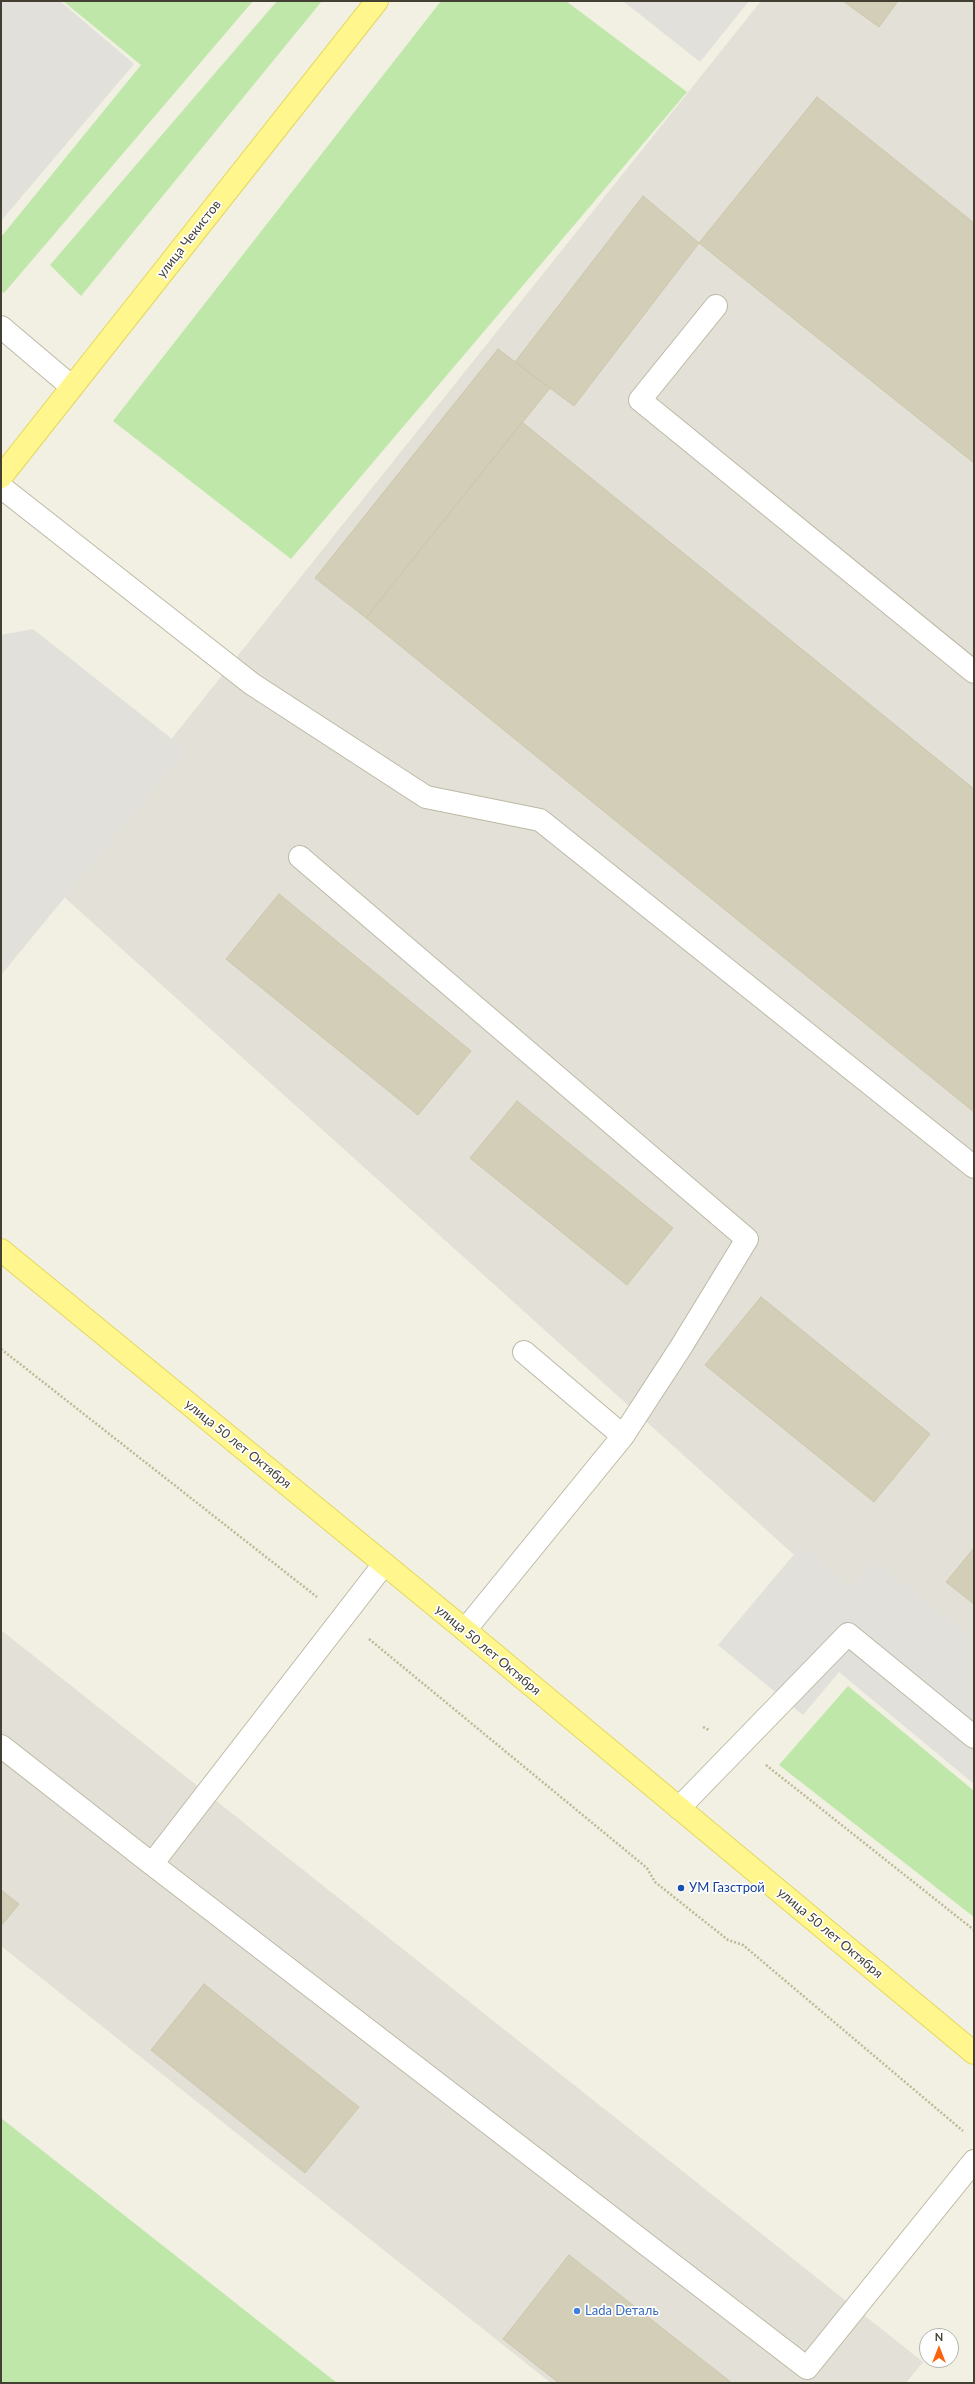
<!DOCTYPE html>
<html>
<head>
<meta charset="utf-8">
<style>
	body { margin:0 }
	#map { position:relative; width:975px; height:2384px; overflow:hidden; background:#f1f0e2; font-family:Lato,sans-serif }
	canvas { display:block }
	.frame { position:absolute; inset:0; border:2px solid #434033; pointer-events:none }
	.north { position:absolute; left:919px; top:2328px; width:40px; height:40px; box-sizing:border-box; background:#fff; border:1px solid #b4b3ad; border-radius:50%; rotate:0deg; font-size:11px; font-weight:700; line-height:16px; text-align:center; color:#434033 }
	.north::after { content:''; display:block; margin:auto; width:14px; height:18px; background:#fb630f; clip-path:polygon(50% 0,100% 100%,50% 72%,0 100%) }
</style>
</head>
<body>
<div id="map">
<canvas width="975" height="2384"></canvas>
<div class="frame"></div>
<div class="north">N</div>
</div>
<script>
const g = document.querySelector('canvas').getContext('2d');
g.lineJoin = 'round';
function paint(path, color) {
  g.fillStyle = color;
  g.fill(path, 'evenodd');
}
function poly(rows) {
  const path = new Path2D();
  for (const r of rows) {
    path.moveTo(r[0], r[1]);
    for (let i = 2; i < r.length; i += 2) path.lineTo(r[i], r[i + 1]);
  }
  return path;
}
function strokePath(path, color, width, dash) {
  g.strokeStyle = color;
  g.lineWidth = width;
  g.lineCap = dash ? 'butt' : 'round';
  g.setLineDash(dash || []);
  g.stroke(path);
}
function label(font, color, halo, rows, align = 'center') {
  g.font = font + ' Lato,sans-serif';
  g.lineWidth = 3.5;
  g.setLineDash([]);
  g.textBaseline = 'middle';
  g.strokeStyle = halo;
  g.fillStyle = color;
  for (const [text, x, y, turn = 0] of rows) {
    g.save();
    g.translate(x, y);
    g.rotate((+turn || 0) * Math.PI / 180);
    g.textAlign = isNaN(turn) ? turn : align;
    if (halo) g.strokeText(text, 0, 0);
    g.fillText(text, 0, 0);
    g.restore();
  }
}
const industrial = poly([
	[761,1,974,1,974,1717,53,887],
	[1,1630,923,2362,906,2383,551,2383,1,1946]
]);
const green = poly([
	[63,1,253,1,4,293,1,291,1,237,141,65],
	[277,1,322,1,81,296,50,265],
	[441,1,566,1,687,92,291,559,113,421],
	[848,1686,974,1791,974,1917,779,1765],
	[1,2118,337,2383,1,2383]
]);
const parking = poly([
	[1,1,60,1,134,64,1,221],
	[623,1,749,1,700,62],
	[33,629,186,750,1,975,1,635],
	[801,1546,852,1589,875,1561,974,1640,974,1784,839,1672,803,1715,718,1645]
]);
const building = poly([
	[843,1,898,1,879,27,843,1],
	[817,97,974,223,974,463,699,243,817,97],
	[643,196,699,243,574,406,515,362,643,196],
	[498,349,550,388,366,618,315,578,498,349],
	[522,422,974,789,974,1112,366,618,522,422],
	[279,894,471,1051,418,1115,226,959,279,894],
	[517,1101,673,1228,627,1285,470,1158,517,1101],
	[761,1297,930,1434,874,1502,705,1365,761,1297],
	[974,1548,974,1604,946,1582,974,1548],
	[1,1890,19,1904,1,1926,1,1890],
	[204,1984,359,2107,305,2173,151,2050,204,1984],
	[569,2255,732,2383,559,2383,503,2339,569,2255]
]);
const path = poly([
	[1,1349,317,1597],
	[369,1639,647,1868,655,1882,728,1940,743,1945,963,2131],
	[703,1727,709,1730],
	[766,1765,974,1930]
]);
const minor = poly([
	[716,306,640,400,974,672],
	[1,327,72,387],
	[1,487,252,684,426,797,540,820,974,1167],
	[300,857,747,1239,681,1347,623,1436],
	[465,1630,623,1436,524,1352],
	[1,1746,152,1864,384,1564],
	[679,1808,848,1634,974,1737],
	[152,1864,807,2368,974,2161]
]);
const major = poly([
	[1,477,377,1],
	[1,1250,465,1630,974,2053]
]);
const markers = [
	[681,1888,4,"#1a4fb4"],
	[577,2311,4,"#3f7fe0"]
];
const streetNames = [
	["улица Чекистов",189,239,-52],
	["улица 50 лет Октября",238,1444,39],
	["улица 50 лет Октября",488,1650,40],
	["улица 50 лет Октября",830,1933,40]
];
const transitNames = [
	["УМ Газстрой",689,1888]
];
const shopNames = [
	["Lada Dеталь",585,2311]
];
paint(industrial, '#e3e0d7');
paint(green, '#bfe7aa');
paint(parking, '#e1e0db');
paint(building, '#d3ceb7');
strokePath(building, '#cdc7ab', 1);
strokePath(minor, '#bcb9a5', 24);
strokePath(major, '#e4d75d', 24);
strokePath(path, '#beb896', 2.5, [2, 2]);
strokePath(minor, '#fff', 22);
strokePath(major, '#fff68d', 22);
for (const [x, y, r, color] of markers) {
  const dot = new Path2D();
  dot.arc(x, y, r, 0, 2 * Math.PI);
  g.fillStyle = color;
  g.fill(dot);
  strokePath(dot, '#fff', 1.5);
}
label('13px', '#434033', '#fff', streetNames);
label('13px', '#164399', '#fff', transitNames, 'left');
label('13px', '#366cbe', '#fff', shopNames, 'left');
</script>
</body>
</html>
